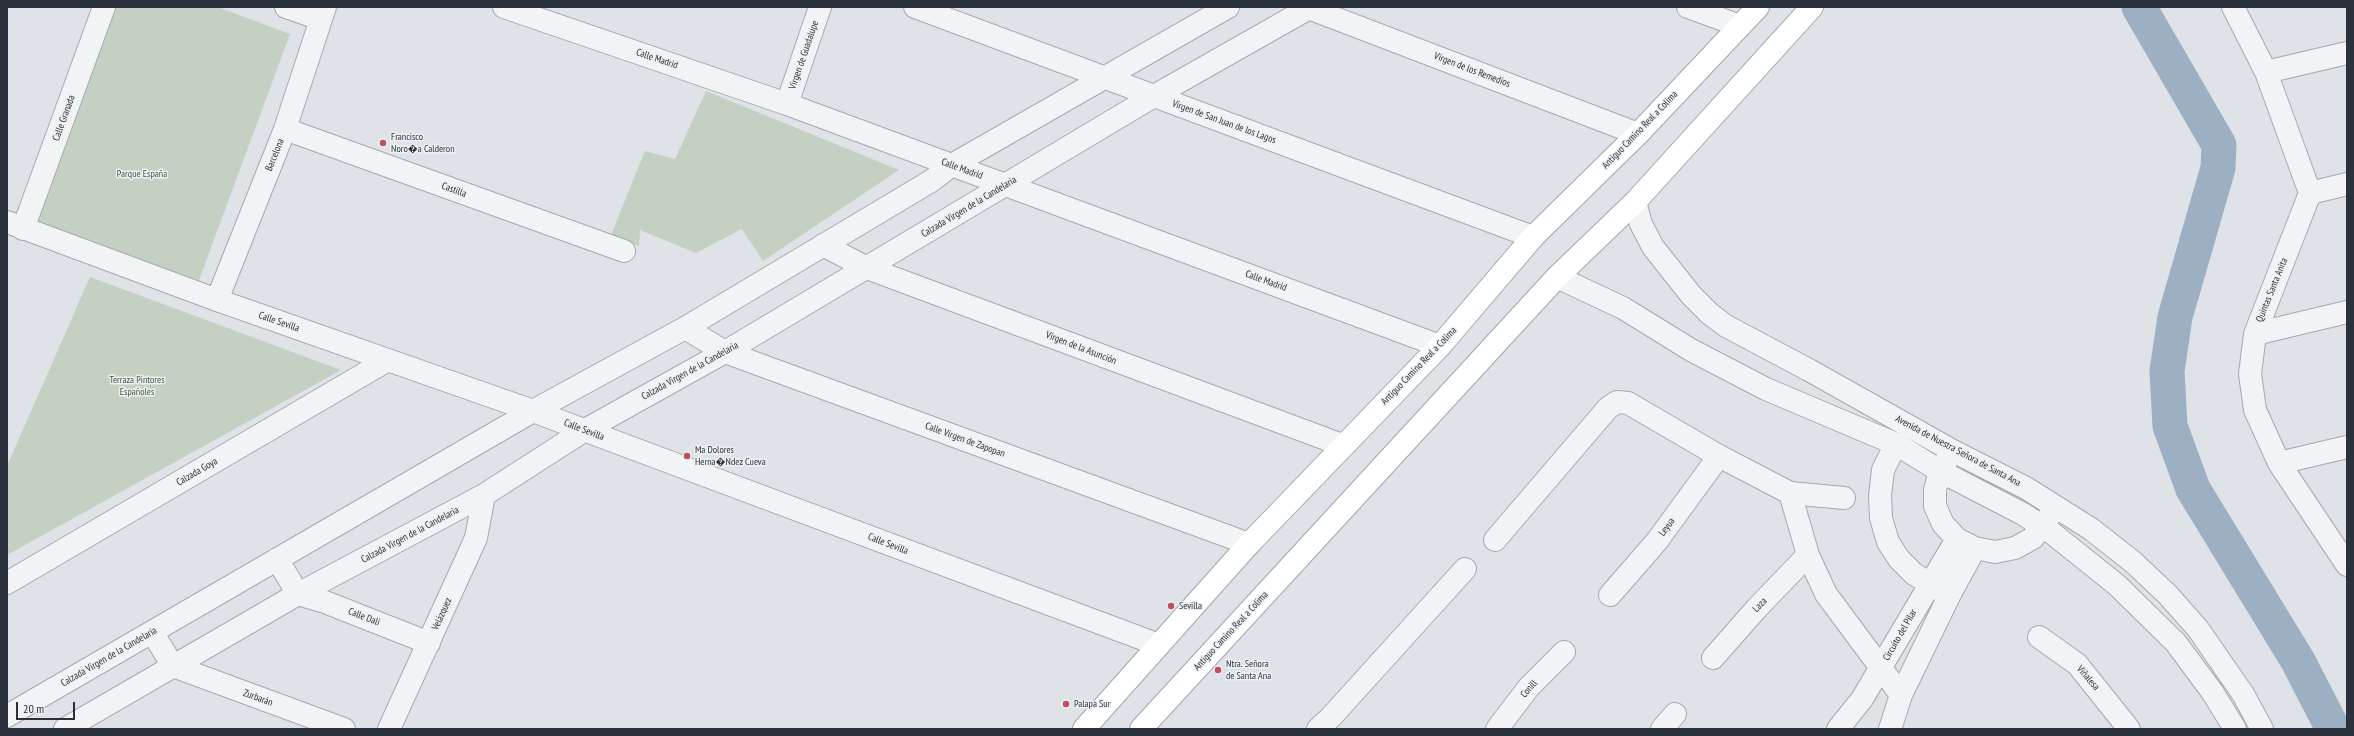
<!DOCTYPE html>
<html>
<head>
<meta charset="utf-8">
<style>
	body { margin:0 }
	#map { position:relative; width:2354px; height:736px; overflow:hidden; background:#dfe2e7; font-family:"PT Sans Narrow",sans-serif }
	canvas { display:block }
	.frame { position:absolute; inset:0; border:8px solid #2a303c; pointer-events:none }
	.scale { position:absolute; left:16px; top:702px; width:59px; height:18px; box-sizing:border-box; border:2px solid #2a303c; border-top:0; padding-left:5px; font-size:12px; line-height:14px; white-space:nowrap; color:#2a303c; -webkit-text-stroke:3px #eef1f4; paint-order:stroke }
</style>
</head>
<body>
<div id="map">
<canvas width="2354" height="736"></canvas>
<div class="frame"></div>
<div class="scale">20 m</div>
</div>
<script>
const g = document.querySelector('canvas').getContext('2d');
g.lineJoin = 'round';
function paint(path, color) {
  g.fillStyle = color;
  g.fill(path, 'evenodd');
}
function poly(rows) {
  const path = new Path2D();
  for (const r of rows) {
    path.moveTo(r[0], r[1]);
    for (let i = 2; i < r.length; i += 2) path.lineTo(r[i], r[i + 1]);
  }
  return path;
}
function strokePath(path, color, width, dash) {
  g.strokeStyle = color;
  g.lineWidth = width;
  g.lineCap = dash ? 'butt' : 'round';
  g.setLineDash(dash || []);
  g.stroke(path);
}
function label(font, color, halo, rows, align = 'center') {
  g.font = font + ' "PT Sans Narrow",sans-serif';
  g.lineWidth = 3;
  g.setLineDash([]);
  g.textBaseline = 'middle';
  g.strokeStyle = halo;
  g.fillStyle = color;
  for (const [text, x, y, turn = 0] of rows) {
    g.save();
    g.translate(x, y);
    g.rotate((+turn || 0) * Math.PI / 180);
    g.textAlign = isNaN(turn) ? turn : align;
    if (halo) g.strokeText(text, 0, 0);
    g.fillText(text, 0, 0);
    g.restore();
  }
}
const green = poly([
	[114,7,218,7,290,34,195,291,22,224],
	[706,91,899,170,763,261,742,229,696,253,640,230,639,246,611,235,645,151,675,159],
	[90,277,341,370,7,555,7,466]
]);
const river = poly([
	[2139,7,2219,145,2218,168,2175,317,2167,371,2170,426,2193,489,2298,661,2333,729]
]);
const minor = poly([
	[286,7,320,19],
	[504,7,787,104,1440,346],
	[915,7,1533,237],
	[1306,7,1638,134],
	[1688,7,1740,26],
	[2233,7,2266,72,2310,193,2255,334,2250,374,2255,410,2279,463,2347,565],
	[2266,72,2347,53],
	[787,104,820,7],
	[285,129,624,251],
	[2310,193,2347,184],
	[1635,202,1641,224,1653,247,1691,295,1710,314,1726,326,1809,370,1953,451,2026,488,2091,529,2133,562,2168,595,2198,629,2243,694,2262,729],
	[7,222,217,300,533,411,1159,645],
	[23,229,104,7],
	[823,245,867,268,1342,445],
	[1557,277,1623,308,1691,350,1766,389,1896,444,1940,471,2023,514,2052,533,2117,585,2176,643,2213,693,2235,729],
	[217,300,285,129,325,7],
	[685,328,725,352,1249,544],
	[2255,334,2347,312],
	[1896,444,1883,470,1880,496,1881,518,1888,542,1899,559,1914,574,1942,591],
	[1948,458,1940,471,1935,490,1935,506,1943,524,1957,539,1975,548,1995,552,2015,548,2033,538,2051,514],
	[2279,463,2347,447],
	[1790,493,1808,555,1826,594,1901,695],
	[1495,540,1608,408,1617,402,1628,403,1719,456,1790,493,1844,498],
	[277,559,298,594,325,602,429,643],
	[7,583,388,360],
	[1610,595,1657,541,1719,456],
	[152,632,173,666,344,729],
	[2039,637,2077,664,2129,729],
	[1713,658,1757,608,1808,555],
	[7,716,533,411,685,328,931,181,952,165,1228,7],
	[65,729,298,594,484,495,585,430,725,352,1154,96,1311,7],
	[389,729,476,538,484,495],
	[1318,729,1331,717,1465,569],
	[1497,729,1529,687,1564,652],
	[1662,729,1675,714],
	[1838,729,1862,699,1957,539],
	[1890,729,1901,695,1950,594,1975,548]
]);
const major = poly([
	[1084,729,1249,544,1440,346,1533,237,1638,134,1758,7],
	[1141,729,1557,277,1635,202,1812,7]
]);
const markers = [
	[383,143,4,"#bf5060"],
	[687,456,4,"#bf5060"],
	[1171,606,4,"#bf5060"],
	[1218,670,4,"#bf5060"],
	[1066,704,4,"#bf5060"]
];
const streetNames = [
	["Virgen de Guadalupe",804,55,-71],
	["Calle Madrid",657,59,19],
	["Virgen de los Remedios",1472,70,21],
	["Calle Granada",64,118,-70],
	["Virgen de San Juan de los Lagos",1224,122,20],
	["Antiguo Camino Real a Colima",1640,130,-46],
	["Barcelona",275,155,-68],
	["Calle Madrid",962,169,20],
	["Castilla",454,190,20],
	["Calzada Virgen de la Candelaria",969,207,-31],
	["Calle Madrid",1266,281,20],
	["Quintas Santa Anita",2272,290,-68],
	["Calle Sevilla",279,322,19],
	["Virgen de la Asunción",1081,348,21],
	["Antiguo Camino Real a Colima",1419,366,-46],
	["Calzada Virgen de la Candelaria",690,371,-29],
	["Calle Sevilla",584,430,21],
	["Calle Virgen de Zapopan",965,440,20],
	["Avenida de Nuestra Señora de Santa Ana",1958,451,28],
	["Calzada Goya",197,472,-30],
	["Leyua",1667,527,-54],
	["Calzada Virgen de la Candelaria",410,535,-28],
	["Calle Sevilla",888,544,21],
	["Laza",1760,605,-47],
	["Velázquez",442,614,-66],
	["Calle Dali",364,617,21],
	["Antiguo Camino Real a Colima",1231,631,-47],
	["Circuito del Pilar",1900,635,-60],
	["Calzada Virgen de la Candelaria",109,657,-30],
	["Viñalesa",2088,678,49],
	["Conill",1529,689,-49],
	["Zurbarán",258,698,20]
];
const poiNames = [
	["Francisco",391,137],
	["Noro�a Calderon",391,149],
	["Ma Dolores",695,450],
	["Herna�Ndez Cueva",695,462],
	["Sevilla",1179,606],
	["Ntra. Señora",1226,664],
	["de Santa Ana",1226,676],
	["Palapa Sur",1074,704]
];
const parkNames = [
	["Parque España",142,174],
	["Terraza Pintores",137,380],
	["Españoles",137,392]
];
paint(green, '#c4d0c1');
strokePath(river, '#9dafc3', 35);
strokePath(minor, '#a5a9b0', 24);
strokePath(major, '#9fa6b1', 24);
strokePath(minor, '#f1f3f5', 22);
strokePath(major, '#fff', 22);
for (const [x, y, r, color] of markers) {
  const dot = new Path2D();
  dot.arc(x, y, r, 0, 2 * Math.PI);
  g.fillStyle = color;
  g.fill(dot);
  strokePath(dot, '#eef1f4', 1.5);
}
label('10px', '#2a303c', '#eef1f4', streetNames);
label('10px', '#2a303c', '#eef1f4', poiNames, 'left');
label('10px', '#3e5638', '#eef1f4', parkNames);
</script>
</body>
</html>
